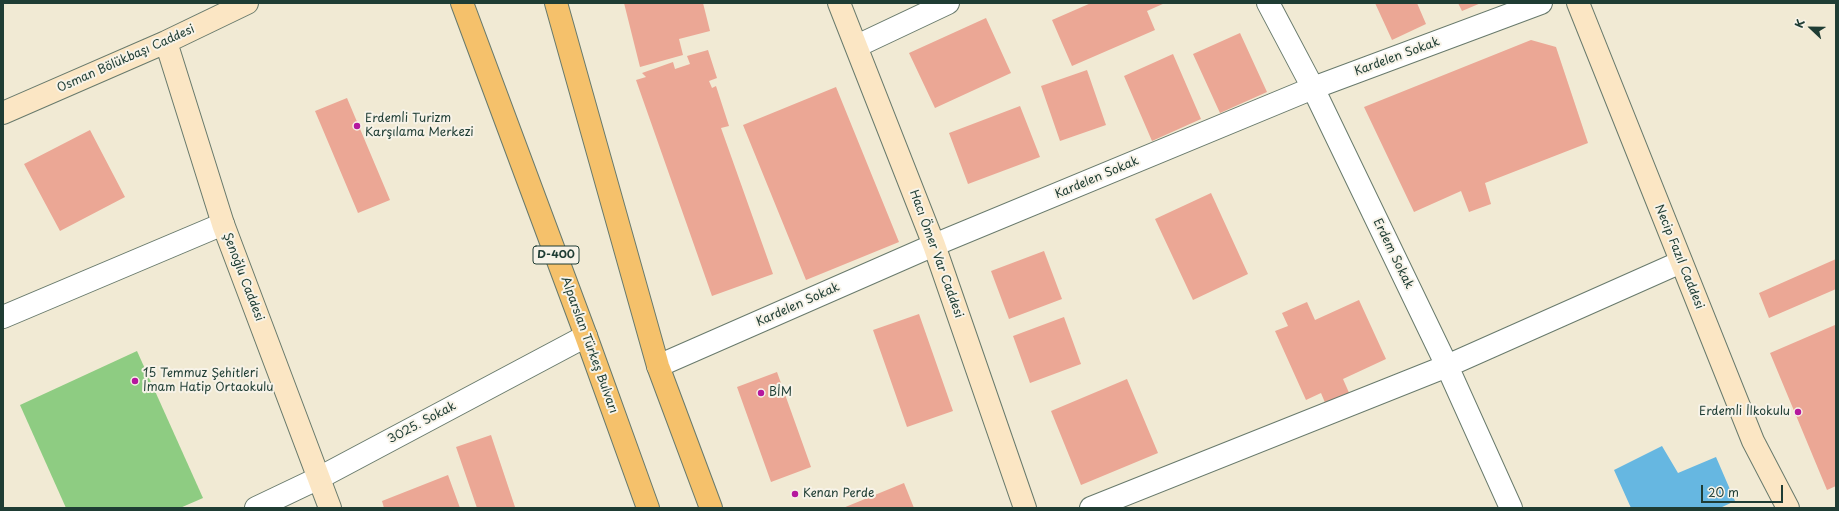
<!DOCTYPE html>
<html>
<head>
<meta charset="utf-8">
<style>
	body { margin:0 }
	#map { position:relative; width:1839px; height:511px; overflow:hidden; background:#f1ead4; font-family:"Playpen Sans",sans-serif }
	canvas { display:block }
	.frame { position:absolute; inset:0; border:4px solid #1f3d34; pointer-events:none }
	.north { position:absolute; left:1791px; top:8px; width:40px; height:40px; -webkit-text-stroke:3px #f7f3e8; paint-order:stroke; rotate:292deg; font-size:11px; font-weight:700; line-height:16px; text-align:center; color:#1f3d34 }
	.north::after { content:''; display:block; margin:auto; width:14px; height:18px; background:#1f3d34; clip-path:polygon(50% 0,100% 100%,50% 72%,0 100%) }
	.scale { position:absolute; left:1701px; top:485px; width:82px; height:18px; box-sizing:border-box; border:2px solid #1f3d34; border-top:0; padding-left:5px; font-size:12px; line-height:14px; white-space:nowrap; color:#1f3d34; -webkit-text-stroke:3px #f7f3e8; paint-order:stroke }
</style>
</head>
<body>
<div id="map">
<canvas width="1839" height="511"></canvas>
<div class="frame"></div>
<div class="north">K</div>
<div class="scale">20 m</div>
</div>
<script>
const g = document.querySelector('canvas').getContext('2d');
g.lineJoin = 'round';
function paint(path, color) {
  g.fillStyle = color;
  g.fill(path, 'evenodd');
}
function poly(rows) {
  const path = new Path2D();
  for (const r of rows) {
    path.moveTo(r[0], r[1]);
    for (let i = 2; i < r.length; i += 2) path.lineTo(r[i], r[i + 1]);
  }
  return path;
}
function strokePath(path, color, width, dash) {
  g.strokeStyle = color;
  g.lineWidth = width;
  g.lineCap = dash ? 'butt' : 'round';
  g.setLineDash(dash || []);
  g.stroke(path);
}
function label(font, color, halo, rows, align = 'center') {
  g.font = font + ' "Playpen Sans",sans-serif';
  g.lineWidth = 4;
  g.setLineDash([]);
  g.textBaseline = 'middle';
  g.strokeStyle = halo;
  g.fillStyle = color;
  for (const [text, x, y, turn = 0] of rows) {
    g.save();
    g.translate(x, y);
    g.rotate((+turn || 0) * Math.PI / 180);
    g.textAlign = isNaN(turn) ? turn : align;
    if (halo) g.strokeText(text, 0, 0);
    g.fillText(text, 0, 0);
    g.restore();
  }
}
const green = poly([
	[137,351,203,498,180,508,66,508,20,405]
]);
const water = poly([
	[1662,446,1678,473,1716,457,1735,501,1720,508,1631,508,1614,470]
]);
const building = poly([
	[624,3,703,3,710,31,679,39,683,55,640,67],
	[1091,3,1165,3,1147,11,1155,30,1072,66,1052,20],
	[1375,3,1417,3,1426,24,1392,40],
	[1458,3,1481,3,1462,11],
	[986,18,1011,73,935,108,909,53],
	[1240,33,1267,92,1220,113,1193,54],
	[1531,40,1556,47,1588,143,1485,183,1491,204,1469,212,1461,191,1414,212,1364,107],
	[708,50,717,78,709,81,712,88,716,86,729,126,721,128,773,274,712,296,636,80,646,77,642,73,673,62,675,69,690,64,687,56],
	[1173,54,1201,119,1152,141,1124,76],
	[1087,70,1106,125,1060,141,1041,86],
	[836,87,899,242,806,280,743,125],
	[347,98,390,200,358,213,315,111],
	[1020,106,1040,157,968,184,949,133],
	[90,130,125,197,60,231,24,164],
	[1211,193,1248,274,1193,300,1155,219],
	[1044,251,1062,299,1009,319,991,271],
	[1836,259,1836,289,1769,318,1759,293],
	[1359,300,1386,359,1343,379,1350,395,1326,405,1321,393,1306,400,1275,331,1288,326,1282,313,1307,302,1315,320],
	[919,314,953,411,907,427,873,330],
	[1064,317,1081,364,1030,383,1013,336],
	[1835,325,1836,329,1836,486,1827,490,1770,353],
	[777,372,811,467,771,482,737,387],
	[1127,379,1158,453,1081,485,1051,411],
	[491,435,515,507,514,508,477,508,456,447],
	[448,475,460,508,384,508,382,501],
	[904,483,914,508,843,508]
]);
const street = poly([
	[1268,3,1313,88,1447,366,1511,508],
	[857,46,948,3],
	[3,317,223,224],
	[658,366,934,245,1313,88,1541,3],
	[256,508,319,478,586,336],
	[1091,508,1447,366,1681,262]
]);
const secondary = poly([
	[839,3,934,245,1025,508],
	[1578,3,1753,441,1788,508],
	[166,42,223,224,330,508],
	[3,113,166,42,247,3]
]);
const highway = poly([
	[462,3,586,336,648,508],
	[556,3,658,366,711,508]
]);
const markers = [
	[357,126,4,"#b5179e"],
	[135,381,4,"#b5179e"],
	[761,393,4,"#b5179e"],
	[1798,412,4,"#b5179e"],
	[795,494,4,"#b5179e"]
];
const shields = [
	[556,255,46]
];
const shieldNames = [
	["D-400",556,255]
];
const streetNames = [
	["Kardelen Sokak",1397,57,-20],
	["Osman Bölükbaşı Caddesi",126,59,-24],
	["Kardelen Sokak",1097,178,-23],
	["Hacı Ömer Var Caddesi",936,254,70],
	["Erdem Sokak",1393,254,64],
	["Necip Fazıl Caddesi",1679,257,68],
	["Şenoğlu Caddesi",243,277,69],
	["Kardelen Sokak",798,305,-24],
	["Alparslan Türkeş Bulvarı",589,345,70],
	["3025. Sokak",422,423,-28]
];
const poiNames = [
	["Erdemli Turizm",365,119],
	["Karşılama Merkezi",365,133],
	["15 Temmuz Şehitleri",143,374],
	["İmam Hatip Ortaokulu",143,388],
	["BİM",769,393],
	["Erdemli İlkokulu",1790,412,"right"],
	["Kenan Perde",803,494]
];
paint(green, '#8ecc82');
paint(water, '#66b7e1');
paint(building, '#eba795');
strokePath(street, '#687a6c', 24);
strokePath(secondary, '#687a6c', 24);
strokePath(highway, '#687a6c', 24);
strokePath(street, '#fff', 22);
strokePath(secondary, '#fbe6c4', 22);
strokePath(highway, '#f5c16b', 22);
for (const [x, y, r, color] of markers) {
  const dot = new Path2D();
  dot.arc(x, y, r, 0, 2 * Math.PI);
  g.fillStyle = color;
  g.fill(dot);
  strokePath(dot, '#f7f3e8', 1.5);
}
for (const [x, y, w] of shields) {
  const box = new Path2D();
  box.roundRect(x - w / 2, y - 9, w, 18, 3);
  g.fillStyle = '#f7f3e8';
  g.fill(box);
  strokePath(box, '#1f3d34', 1);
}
label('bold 11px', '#1f3d34', null, shieldNames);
label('12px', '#1f3d34', '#f7f3e8', streetNames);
label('12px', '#1f3d34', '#f7f3e8', poiNames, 'left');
</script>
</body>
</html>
